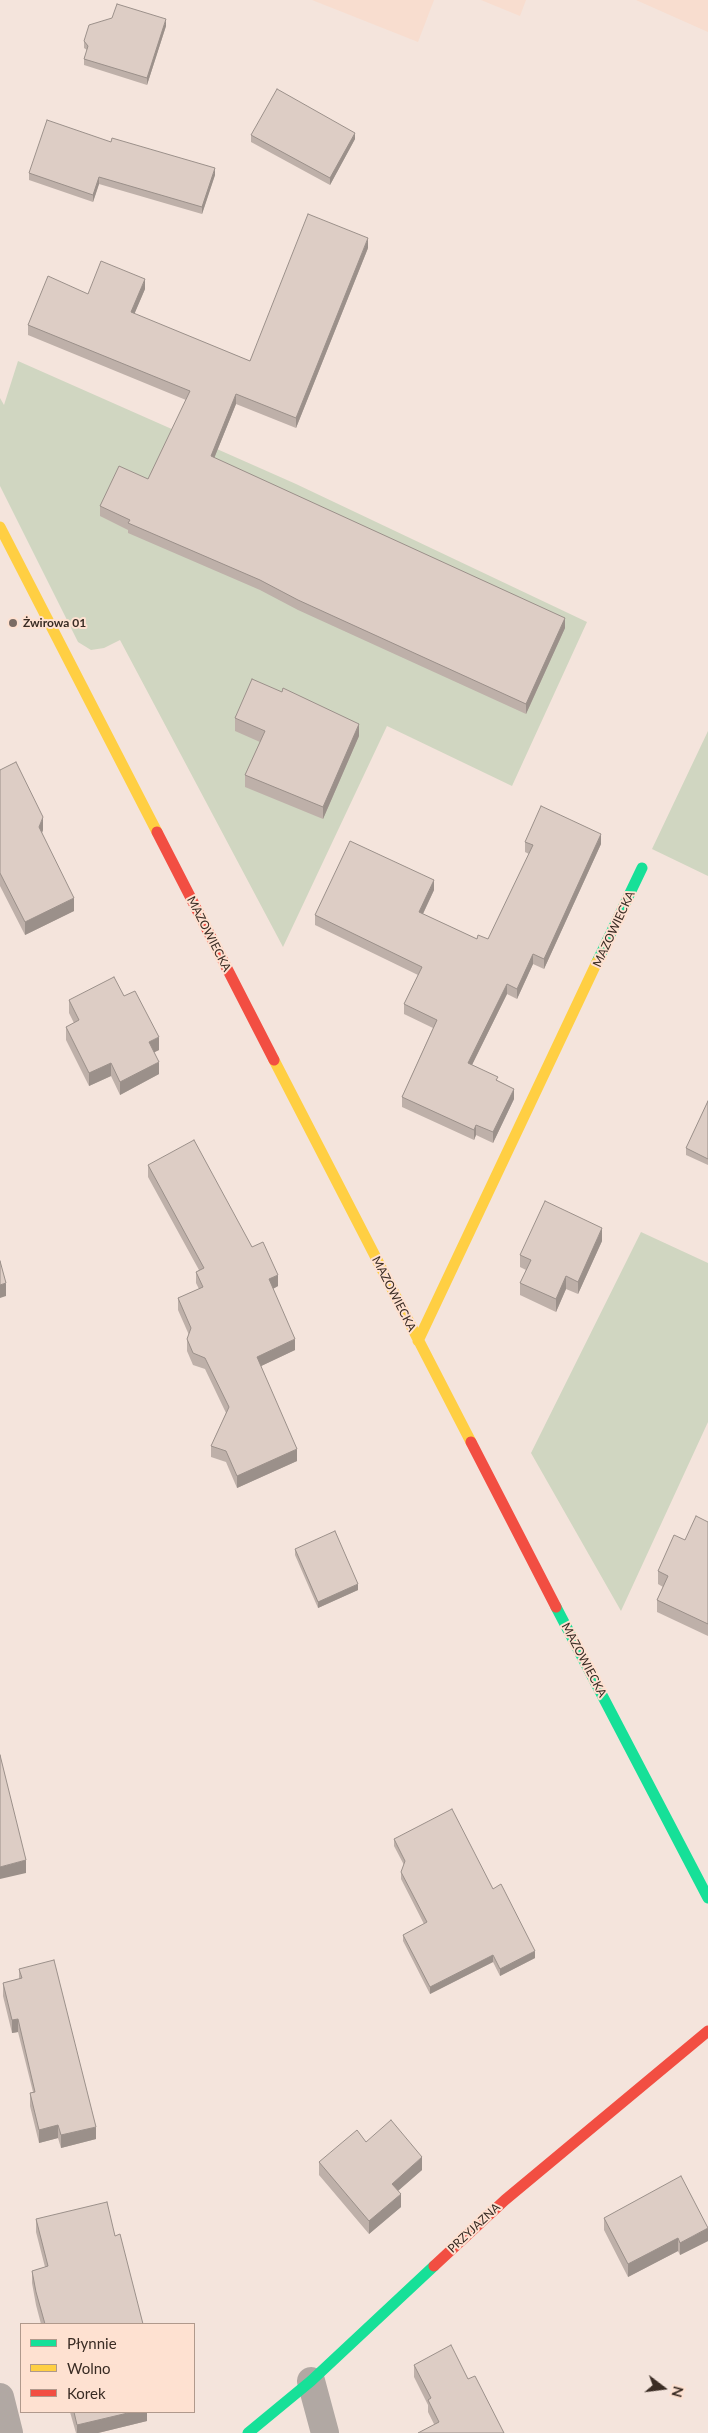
<!DOCTYPE html>
<html>
<head>
<meta charset="utf-8">
<style>
	body { margin:0 }
	#map { position:relative; width:708px; height:2433px; overflow:hidden; background:#f4e4dc; font-family:Lato,sans-serif }
	canvas { display:block }
	.legend { position:absolute; left:20px; top:2323px; width:175px; height:90px; box-sizing:border-box; background:#fee1d1; border:1px solid #b0998c; margin:0; padding:6px 9px; list-style:none; font-size:15px; color:#3a2c24 }
	.legend li { display:flex; align-items:center; gap:10px; height:25px }
	.legend b { width:25px; border:1px solid #b0998c }
	.north { position:absolute; left:638px; top:2363px; width:50px; height:50px; -webkit-text-stroke:4px #fee1d1; paint-order:stroke; rotate:105deg; font-size:14px; font-weight:700; line-height:20px; text-align:center; color:#3a2c24 }
	.north::after { content:''; display:block; margin:auto; width:18px; height:22px; background:#3a2c24; clip-path:polygon(50% 0,100% 100%,50% 72%,0 100%) }
</style>
</head>
<body>
<div id="map">
<canvas width="708" height="2433"></canvas>
<ul class="legend">
<li><b style="height:6px;background:#16e098"></b>Płynnie</li>
<li><b style="height:6px;background:#ffcf43"></b>Wolno</li>
<li><b style="height:6px;background:#f24e42"></b>Korek</li>
</ul>
<div class="north">N</div>
</div>
<script>
const g = document.querySelector('canvas').getContext('2d');
g.lineJoin = 'round';
function paint(path, color) {
  g.fillStyle = color;
  g.fill(path, 'evenodd');
}
function poly(rows) {
  const path = new Path2D();
  for (const r of rows) {
    path.moveTo(r[0], r[1]);
    for (let i = 2; i < r.length; i += 2) path.lineTo(r[i], r[i + 1]);
  }
  return path;
}
function strokePath(path, color, width, dash) {
  g.strokeStyle = color;
  g.lineWidth = width;
  g.lineCap = dash ? 'butt' : 'round';
  g.setLineDash(dash || []);
  g.stroke(path);
}
function label(font, color, halo, rows, align = 'center') {
  g.font = font + ' Lato,sans-serif';
  g.lineWidth = 4;
  g.setLineDash([]);
  g.textBaseline = 'middle';
  g.strokeStyle = halo;
  g.fillStyle = color;
  for (const [text, x, y, turn = 0] of rows) {
    g.save();
    g.translate(x, y);
    g.rotate((+turn || 0) * Math.PI / 180);
    g.textAlign = isNaN(turn) ? turn : align;
    if (halo) g.strokeText(text, 0, 0);
    g.fillText(text, 0, 0);
    g.restore();
  }
}
const built = poly([
	[312,0,434,0,418,42],
	[481,0,526,0,520,16],
	[636,0,708,0,708,32]
]);
const green = poly([
	[18,361,296,484,587,622,512,786,387,726,283,947,120,640,104,648,91,650,78,642,0,486,0,398,4,405],
	[708,731,708,876,652,849],
	[641,1232,708,1263,708,1422,621,1611,531,1453]
]);
const street = poly([
	[311,2381,325,2433],
	[0,2397,9,2433]
]);
const fast = poly([
	[597,962,642,868],
	[556,1607,708,1898],
	[248,2433,311,2381,434,2266]
]);
const slow = poly([
	[0,527,157,832],
	[274,1060,471,1442],
	[418,1341,597,962]
]);
const jam = poly([
	[157,832,274,1060],
	[471,1442,556,1607],
	[434,2266,505,2200,708,2031]
]);
const wall = poly([
	[166,26,147,85,84,65,84,59,87,50,84,48,84,41],
	[251,135,355,139,330,185,251,142],
	[111,142,215,175,202,214,99,184,93,202,29,180,29,173],
	[368,248,296,428,236,404,214,458,565,628,526,714,298,610,260,590,128,533,128,530,100,516,100,506,148,479,186,400,28,335,28,325,88,294,145,289,134,314,250,361],
	[235,718,359,736,323,819,245,787,245,775,260,742,235,731],
	[0,770,43,830,42,833,74,911,25,935,0,886],
	[525,842,601,844,544,969,533,964,517,999,507,994,472,1065,498,1081,514,1099,493,1143,476,1135,474,1140,402,1107,402,1097,433,1028,404,1014,404,1004,418,975,315,925,315,915,434,890,423,914,477,939,488,939,529,854,525,852],
	[124,996,159,1050,154,1052,159,1074,120,1095,111,1076,89,1086,66,1040,66,1027,74,1023,69,1013,69,1000],
	[708,1101,708,1165,686,1155,686,1148],
	[148,1165,252,1247,278,1286,273,1289,295,1350,261,1366,297,1461,237,1488,226,1462,211,1457,211,1446,226,1413,205,1369,193,1365,187,1351,187,1339,189,1335,178,1310,178,1298,199,1289,196,1283,196,1272,199,1270,148,1177],
	[602,1241,578,1294,566,1289,556,1312,520,1295,520,1283,526,1270,520,1267,520,1255],
	[708,1522,708,1636,657,1612,657,1600,663,1587,658,1584,658,1571,685,1540],
	[295,1549,358,1590,318,1608,295,1555],
	[394,1839,493,1889,535,1958,500,1976,493,1962,430,1994,403,1941,403,1935,424,1924,401,1879,401,1872,404,1865,394,1846],
	[19,1969,96,2139,61,2148,58,2138,39,2143,30,2106,30,2093,33,2092,18,2032,12,2033,3,1996,3,1983,19,1979],
	[366,2142,422,2170,398,2191,401,2207,369,2234,319,2175,319,2162],
	[604,2218,708,2241,680,2255,678,2251,628,2277,604,2230],
	[36,2219,115,2236,143,2324,41,2324,36,2305,32,2283,32,2271,45,2267,36,2232],
	[414,2365,468,2379,504,2433,434,2424,428,2412,428,2405,414,2377],
	[70,2412,147,2412,147,2421,98,2433,76,2433]
]);
const shadedWall = poly([
	[166,19,166,26,147,85,147,78],
	[355,133,355,139,330,185,330,178],
	[215,168,215,175,202,214,202,207],
	[99,177,99,184,93,202,93,195],
	[368,238,368,248,296,428,296,418],
	[145,279,145,289,131,322,131,312],
	[236,394,236,404,211,466,211,456],
	[565,618,565,628,526,714,526,704],
	[359,724,359,736,323,819,323,807],
	[43,817,43,830,39,840,39,827],
	[601,834,601,844,544,969,544,959],
	[434,880,434,890,419,922,419,912],
	[74,898,74,911,25,935,25,922],
	[533,954,533,964,517,999,517,989],
	[507,984,507,994,468,1073,468,1063],
	[159,1037,159,1050,149,1055,149,1042],
	[159,1062,159,1074,120,1095,120,1082],
	[111,1063,111,1076,89,1086,89,1073],
	[514,1089,514,1099,493,1143,493,1132],
	[476,1125,476,1135,474,1140,474,1130],
	[602,1228,602,1241,578,1294,578,1282],
	[278,1275,278,1286,269,1291,269,1279],
	[566,1276,566,1289,556,1312,556,1299],
	[6,1283,6,1296,0,1298,0,1285],
	[295,1339,295,1350,257,1368,257,1357],
	[297,1449,297,1461,237,1488,237,1476],
	[358,1584,358,1590,318,1608,318,1602],
	[26,1860,26,1873,0,1879,0,1867],
	[535,1951,535,1958,500,1976,500,1969],
	[493,1955,493,1962,430,1994,430,1987],
	[18,2019,18,2032,12,2033,12,2020],
	[58,2125,58,2138,39,2143,39,2130],
	[96,2127,96,2139,61,2148,61,2135],
	[422,2157,422,2170,392,2196,392,2184],
	[401,2194,401,2207,369,2234,369,2221],
	[708,2228,708,2241,680,2255,680,2243],
	[678,2238,678,2251,628,2277,628,2264],
	[132,2412,147,2412,147,2421,98,2433,77,2433,77,2425]
]);
const building = poly([
	[117,4,166,19,147,78,84,59,88,46,84,41,89,25,112,18,117,4],
	[277,89,355,133,330,178,251,135,277,89],
	[47,120,111,142,112,138,215,168,202,207,99,177,93,195,29,173,47,120],
	[308,214,368,238,296,418,236,394,211,456,565,618,526,704,298,600,260,580,128,523,130,520,100,506,119,466,148,479,190,391,28,325,48,276,88,294,101,261,145,279,131,312,250,361,308,214],
	[252,679,282,692,283,688,359,724,323,807,245,775,265,731,235,718,252,679],
	[16,762,43,817,39,827,74,898,25,922,0,873,0,770,16,762],
	[541,806,601,834,544,959,533,954,517,989,507,984,468,1063,498,1077,496,1080,514,1089,493,1132,476,1125,474,1130,402,1097,437,1020,404,1004,422,967,315,915,350,841,434,880,419,912,477,939,478,935,488,939,533,845,525,842,541,806],
	[114,977,124,996,135,991,159,1037,149,1042,159,1062,120,1082,111,1063,89,1073,66,1027,79,1020,69,1000,114,977],
	[708,1101,708,1159,686,1148,708,1101],
	[194,1140,252,1247,263,1242,278,1275,269,1279,295,1339,257,1357,297,1449,237,1476,226,1451,211,1446,229,1407,205,1358,193,1353,187,1339,191,1328,178,1298,203,1287,196,1272,204,1268,148,1165,194,1140],
	[545,1201,602,1228,578,1282,566,1276,556,1299,520,1283,531,1260,520,1255,545,1201],
	[0,1261,6,1283,0,1285,0,1261],
	[696,1516,708,1522,708,1624,657,1600,668,1576,658,1571,674,1535,685,1540,696,1516],
	[335,1531,358,1584,318,1602,295,1549,335,1531],
	[0,1755,26,1860,0,1867,0,1755],
	[452,1809,493,1889,501,1884,535,1951,500,1969,493,1955,430,1987,403,1935,427,1922,401,1872,405,1861,394,1839,452,1809],
	[54,1960,96,2127,61,2135,58,2125,39,2130,30,2093,35,2092,18,2019,12,2020,3,1983,22,1978,19,1969,54,1960],
	[391,2120,422,2157,392,2184,401,2194,369,2221,319,2162,357,2130,366,2142,391,2120],
	[681,2176,708,2228,680,2243,678,2238,628,2264,604,2218,681,2176],
	[107,2202,115,2236,120,2234,143,2324,45,2324,36,2292,32,2271,48,2266,36,2219,107,2202],
	[451,2345,468,2379,475,2376,504,2433,418,2433,439,2422,428,2400,431,2398,414,2365,451,2345],
	[74,2412,132,2412,77,2425,74,2412]
]);
const markers = [
	[13,623,5,"#7b6c64"]
];
const poiNames = [
	["Żwirowa 01",23,623]
];
const streetNames = [
	["MAZOWIECKA",614,929,-65],
	["MAZOWIECKA",209,934,63],
	["MAZOWIECKA",394,1294,63],
	["MAZOWIECKA",584,1660,62],
	["PRZYJAZNA",474,2228,-43]
];
paint(built, '#f8ddcf');
paint(green, '#d0d6c1');
strokePath(street, '#b1a8a3', 28);
strokePath(fast, '#16e098', 11);
strokePath(slow, '#ffcf43', 11);
strokePath(jam, '#f24e42', 11);
paint(wall, '#beb0a9');
paint(shadedWall, '#9b908a');
paint(building, '#ddcdc5');
strokePath(building, '#9b908a', 1);
for (const [x, y, r, color] of markers) {
  const dot = new Path2D();
  dot.arc(x, y, r, 0, 2 * Math.PI);
  g.fillStyle = color;
  g.fill(dot);
  strokePath(dot, '#fee1d1', 2);
}
label('bold 12px', '#3a2c24', '#fee1d1', poiNames, 'left');
label('12px', '#3a2c24', '#fee1d1', streetNames);
</script>
</body>
</html>
